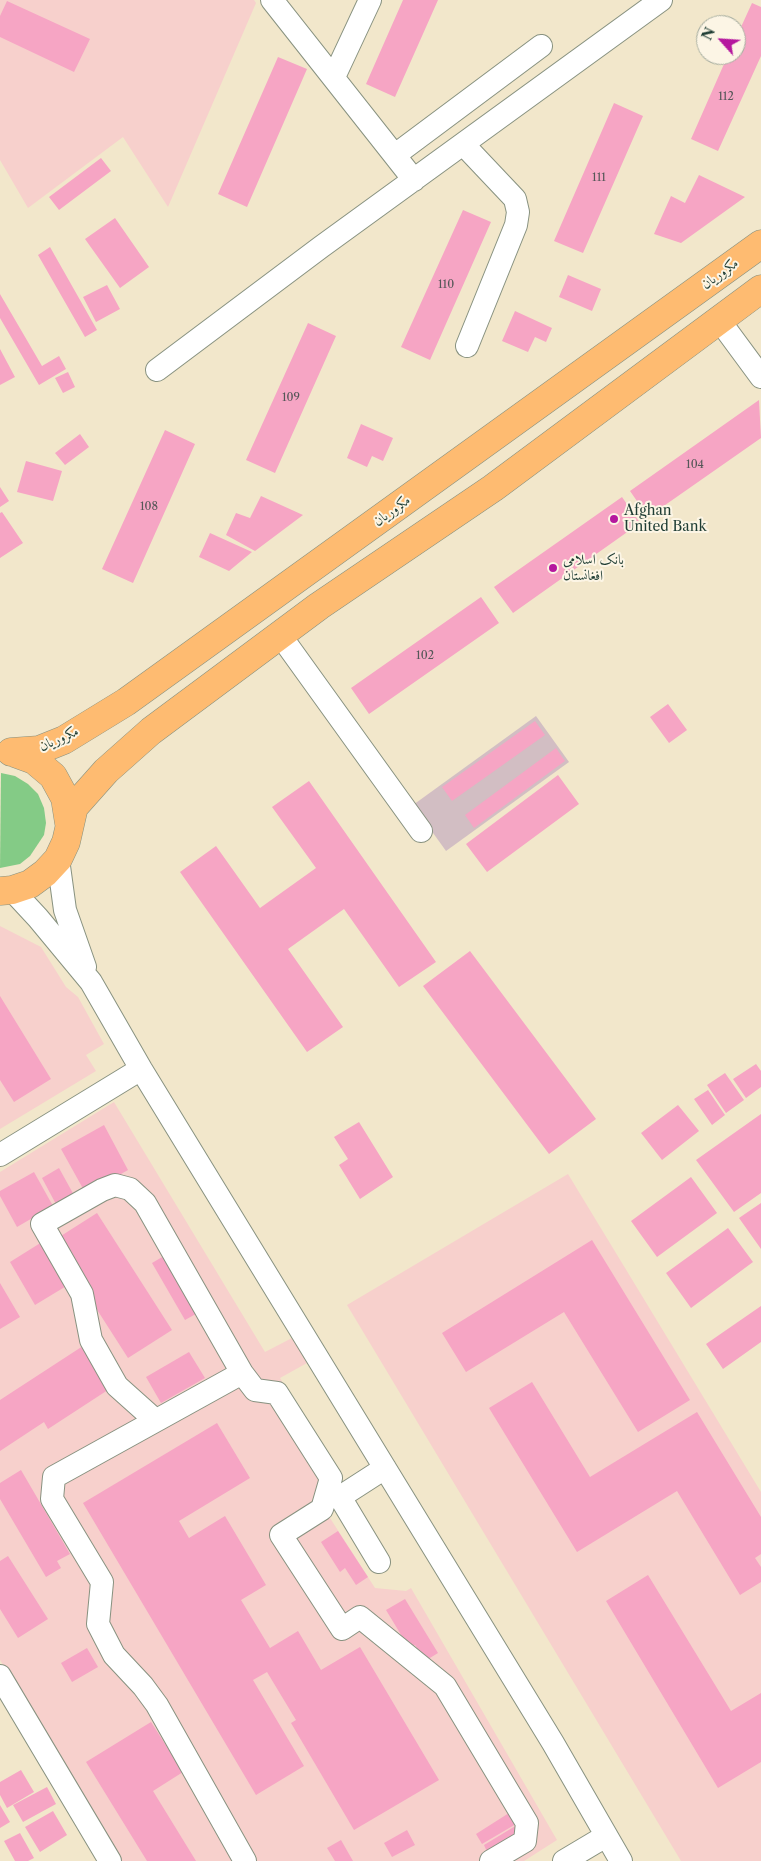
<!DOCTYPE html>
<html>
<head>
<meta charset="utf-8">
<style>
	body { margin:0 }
	#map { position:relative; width:761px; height:1861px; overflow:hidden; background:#f2e7cb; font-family:"Libre Caslon Text",serif }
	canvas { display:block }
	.north { position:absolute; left:696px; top:15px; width:50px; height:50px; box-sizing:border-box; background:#fcf5e5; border:1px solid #a4ab9e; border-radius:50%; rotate:296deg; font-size:14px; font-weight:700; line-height:20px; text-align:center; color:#1f3d34 }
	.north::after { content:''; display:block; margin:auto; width:18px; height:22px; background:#b5179e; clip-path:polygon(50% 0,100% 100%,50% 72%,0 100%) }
</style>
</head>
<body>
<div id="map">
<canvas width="761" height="1861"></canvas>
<div class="north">N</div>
</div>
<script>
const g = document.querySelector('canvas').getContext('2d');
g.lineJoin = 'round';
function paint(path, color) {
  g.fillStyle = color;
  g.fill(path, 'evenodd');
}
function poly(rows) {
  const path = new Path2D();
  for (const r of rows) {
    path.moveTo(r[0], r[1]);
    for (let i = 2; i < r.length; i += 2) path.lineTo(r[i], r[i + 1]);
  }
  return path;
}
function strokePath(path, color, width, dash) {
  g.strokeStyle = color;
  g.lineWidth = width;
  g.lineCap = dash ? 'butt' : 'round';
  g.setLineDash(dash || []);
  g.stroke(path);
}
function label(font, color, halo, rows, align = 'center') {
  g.font = font + ' "Libre Caslon Text",Amiri,serif';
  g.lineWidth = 4;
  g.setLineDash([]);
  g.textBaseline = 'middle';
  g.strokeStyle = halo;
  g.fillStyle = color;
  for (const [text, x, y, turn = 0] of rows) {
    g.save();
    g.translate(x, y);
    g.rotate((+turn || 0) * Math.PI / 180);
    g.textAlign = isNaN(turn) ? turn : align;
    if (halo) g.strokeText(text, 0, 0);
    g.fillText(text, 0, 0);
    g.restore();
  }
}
const built = poly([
	[0,0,254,0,256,3,168,207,123,137,28,208,0,160],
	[0,926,41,947,66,987,78,997,104,1044,86,1055,96,1071,0,1129],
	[114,1102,265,1352,292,1338,307,1363,280,1378,345,1485,339,1489,330,1518,375,1588,406,1591,411,1588,557,1840,524,1861,121,1861,0,1660,0,1172],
	[568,1174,761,1492,761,1861,681,1861,347,1305]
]);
const industrial = poly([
	[536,716,569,762,446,851,413,805]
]);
const green = poly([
	[1,773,15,776,28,784,38,794,44,808,46,823,44,835,30,856,20,864,0,868]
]);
const building = poly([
	[403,0,438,0,395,97,366,84],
	[7,1,90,39,74,72,0,37,0,16],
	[752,3,761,7,761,56,718,151,691,139,728,55,736,55,736,38],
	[278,57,307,69,247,207,218,194],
	[614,103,643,116,583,253,554,241],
	[101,158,111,171,59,210,49,197],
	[699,175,745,197,681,243,654,234,671,196,685,203],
	[463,210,491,222,430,360,401,347],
	[115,218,149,267,120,288,85,239],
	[50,247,97,330,85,337,38,255],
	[568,275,601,289,592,311,559,297],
	[107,285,120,309,96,322,83,297],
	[0,294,42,366,59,356,66,369,39,385,0,318],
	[515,311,552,328,546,342,535,337,528,352,502,341],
	[308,323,336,336,275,473,246,460],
	[0,349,15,377,0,385],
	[68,372,75,387,63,393,55,378],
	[759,400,761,438,648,517,630,491],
	[361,424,393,438,383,461,372,456,367,467,347,458],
	[165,430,195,444,133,583,102,569],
	[80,434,89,447,65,465,55,453],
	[26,461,62,471,53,501,17,492],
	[0,487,9,501,0,507],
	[261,496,303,515,255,551,226,535,236,513,250,518],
	[622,497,640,523,513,613,494,587],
	[2,512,23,543,0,558,0,513],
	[210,533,252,552,229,571,199,557],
	[481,597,499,623,369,714,351,688],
	[668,704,687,730,669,743,650,717],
	[535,721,545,735,452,801,442,787],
	[556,748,565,761,474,828,465,815],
	[558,775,579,804,487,872,466,844],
	[309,781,436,962,399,987,344,909,288,949,343,1027,307,1052,180,872,216,846,260,908,316,868,272,807],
	[470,951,596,1119,549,1154,423,986],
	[0,996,51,1079,14,1102,0,1080],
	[756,1064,761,1071,761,1087,746,1098,733,1079],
	[725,1073,744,1100,726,1113,707,1085],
	[708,1090,725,1115,712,1125,694,1099],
	[678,1105,699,1131,662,1160,641,1133],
	[761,1114,761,1193,734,1212,696,1160],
	[359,1122,393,1177,360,1199,339,1165,348,1159,334,1137],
	[104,1125,128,1170,86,1194,61,1149],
	[59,1168,75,1197,57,1206,42,1178],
	[34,1172,53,1206,17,1227,0,1196,0,1191],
	[691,1177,717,1213,657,1257,631,1221],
	[761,1203,761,1249,739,1218],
	[97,1213,172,1330,128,1358,53,1241],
	[728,1228,753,1262,691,1308,666,1273],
	[592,1240,690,1400,638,1432,564,1312,466,1372,442,1333],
	[42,1242,68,1285,35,1305,10,1262],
	[169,1253,203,1310,185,1320,152,1263],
	[0,1283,20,1317,0,1329],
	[761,1306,761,1342,723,1369,706,1344],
	[86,1344,114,1386,48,1429,44,1422,0,1451,0,1400],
	[189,1352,205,1378,161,1403,146,1377],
	[532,1382,590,1477,697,1412,761,1517,761,1554,755,1558,761,1567,761,1582,740,1595,677,1491,577,1552,489,1408],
	[217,1423,250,1478,179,1521,189,1538,225,1516,266,1585,241,1600,270,1648,298,1631,321,1670,360,1647,439,1780,354,1830,291,1723,296,1720,267,1672,253,1680,304,1766,256,1795,83,1503],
	[21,1470,70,1554,57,1561,61,1568,46,1577,0,1499,0,1483],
	[338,1531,368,1577,356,1585,345,1568,340,1572,321,1542],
	[8,1556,48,1619,18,1638,0,1609,0,1561],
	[648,1575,731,1711,761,1693,761,1762,718,1788,606,1601],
	[405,1599,438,1653,425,1661,415,1645,409,1648,386,1610],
	[87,1648,98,1667,72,1682,61,1663],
	[151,1722,183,1772,153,1791,196,1861,147,1861,86,1762],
	[21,1770,34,1792,7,1808,0,1795,0,1782],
	[47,1787,56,1804,23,1822,13,1805],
	[0,1805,10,1822,0,1828],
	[53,1811,67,1835,40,1852,25,1827],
	[509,1813,516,1824,482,1844,476,1834],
	[517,1825,522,1834,488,1854,484,1845],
	[407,1830,415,1845,392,1857,384,1843],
	[20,1833,34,1858,28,1861,15,1861,4,1841],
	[341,1840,353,1861,335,1861,327,1848]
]);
const minor = poly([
	[272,0,414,180],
	[334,77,370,0],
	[463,144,515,199,518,212,516,225,467,346],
	[395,155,541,46],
	[719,320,761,377],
	[157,370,321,247,661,0],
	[280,635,421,831],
	[58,859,65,910,85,967],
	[12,890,38,918,91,982,141,1069,553,1743,621,1861],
	[0,1155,141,1069],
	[242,1373,54,1477,52,1499,102,1582,98,1624,114,1655,143,1686,157,1705,245,1861],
	[155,1420,117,1386,91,1340,82,1294,42,1224,102,1190,115,1185,130,1189,145,1203,242,1373,255,1390,277,1393,331,1478,322,1509,281,1535,342,1629,360,1617,445,1686,527,1823,525,1841,491,1861],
	[379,1562,340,1497,385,1468],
	[0,1676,110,1861],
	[564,1861,606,1836]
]);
const major = poly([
	[11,752,39,750,64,740,126,702,761,244],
	[12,752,34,760,53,776,65,798,69,823],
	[0,891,12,890,30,884,45,873,58,859,66,842,74,807,106,771,151,731,319,606,493,488,761,289]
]);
const markers = [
	[614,519,5,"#b5179e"],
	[553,568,5,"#b5179e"]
];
const numberNames = [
	["112",726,97],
	["111",599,178],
	["110",446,285],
	["109",291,398],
	["104",695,465],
	["108",149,507],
	["102",425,656]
];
const streetNames = [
	["مکروریان",720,274,-36],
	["مکروریان",392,511,-36],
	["مکروریان",59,739,-24]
];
const poiNames = [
	["Afghan",624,511],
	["United Bank",624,527],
	["بانک اسلامی",563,560],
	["افغانستان",563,576]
];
paint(built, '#f7d0cc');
paint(industrial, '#d2bec3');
paint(green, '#84cb86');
paint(building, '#f6a5c4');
strokePath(minor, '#889280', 24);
strokePath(major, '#889280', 29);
strokePath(minor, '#fff', 22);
strokePath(major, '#febb71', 28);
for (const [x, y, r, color] of markers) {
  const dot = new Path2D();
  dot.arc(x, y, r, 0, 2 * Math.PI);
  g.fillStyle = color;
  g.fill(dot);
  strokePath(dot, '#fcf5e5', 2);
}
label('11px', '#555758', null, numberNames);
label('14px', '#1f3d34', '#fcf5e5', streetNames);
label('14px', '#1f3d34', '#fcf5e5', poiNames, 'left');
</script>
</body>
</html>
